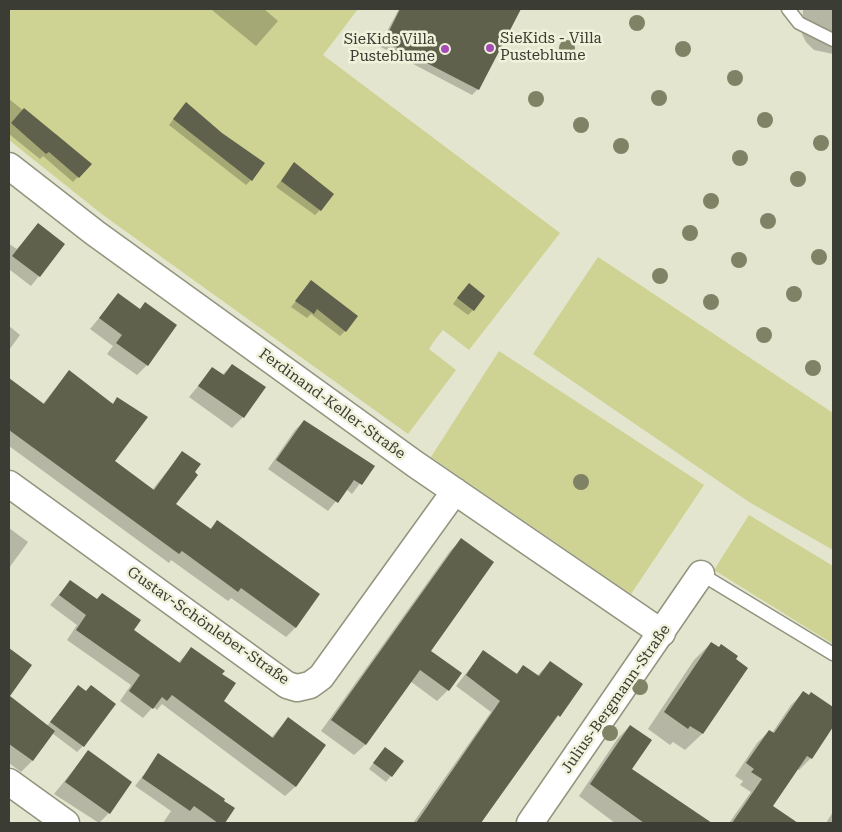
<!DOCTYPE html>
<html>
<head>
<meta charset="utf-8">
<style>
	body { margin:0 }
	#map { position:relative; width:842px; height:832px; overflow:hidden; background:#e3e5ce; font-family:"Roboto Serif",serif }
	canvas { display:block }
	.frame { position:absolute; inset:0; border:10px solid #3b3c33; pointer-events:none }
</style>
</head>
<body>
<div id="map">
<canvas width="842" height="832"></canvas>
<div class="frame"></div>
</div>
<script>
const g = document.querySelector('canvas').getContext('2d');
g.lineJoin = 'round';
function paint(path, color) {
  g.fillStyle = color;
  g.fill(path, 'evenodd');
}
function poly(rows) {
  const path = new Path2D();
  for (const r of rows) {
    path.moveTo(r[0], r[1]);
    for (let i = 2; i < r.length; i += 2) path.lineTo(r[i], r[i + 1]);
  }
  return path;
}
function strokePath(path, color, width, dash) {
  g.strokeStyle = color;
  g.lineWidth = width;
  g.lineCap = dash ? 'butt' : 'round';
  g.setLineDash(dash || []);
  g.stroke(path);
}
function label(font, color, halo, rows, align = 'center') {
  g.font = font + ' "Roboto Serif",serif';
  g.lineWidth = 5;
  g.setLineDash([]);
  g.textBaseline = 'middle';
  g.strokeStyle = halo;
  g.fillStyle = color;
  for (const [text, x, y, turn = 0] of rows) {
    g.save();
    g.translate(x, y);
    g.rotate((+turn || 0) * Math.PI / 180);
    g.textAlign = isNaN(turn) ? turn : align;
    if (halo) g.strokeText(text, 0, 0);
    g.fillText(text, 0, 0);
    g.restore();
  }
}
const green = poly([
	[9,9,358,9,323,55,560,233,469,350,443,330,434,341,429,349,456,370,408,434,103,215,9,140],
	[598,257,833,413,833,550,749,502,533,354],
	[499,351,704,485,631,594,431,457],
	[749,515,833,566,833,644,714,570]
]);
const shadow = poly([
	[213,9,264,9,278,21,256,46,212,10],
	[399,9,519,9,478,89,472,95,379,46],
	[803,9,833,9,833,54,814,50,806,42,802,34],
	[9,99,55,136,56,134,90,164,73,182,43,156,40,159,9,134],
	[181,109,251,180,246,185,169,125],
	[294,164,320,210,315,215,276,187],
	[38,225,64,245,31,286,10,270,9,272,9,244,17,249],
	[311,282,345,331,340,336,311,314,307,318,291,307],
	[463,290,473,310,468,315,453,304],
	[118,295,147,365,137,375,107,354,113,346,90,329],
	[9,326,20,335,9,350],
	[232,365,243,417,232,428,189,397,213,368,222,375],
	[69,371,112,404,118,399,113,462,152,490,183,452,174,505,210,529,217,522,296,627,286,637,231,598,228,601,171,560,169,563,9,446,9,380,42,405],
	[304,421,373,466,352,494,346,489,328,511,268,469,295,430],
	[9,528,28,542,9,568],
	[461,540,429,651,448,690,437,701,410,681,365,745,354,755,321,731,450,551],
	[70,581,178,663,191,649,221,674,222,701,271,738,288,718,325,745,295,787,285,796,162,704,157,710,153,707,143,718,120,701,131,685,67,640,77,625,50,605],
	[711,643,746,668,702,734,685,750,673,742,670,745,648,729,694,660],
	[483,652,515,675,523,667,537,676,550,662,581,685,479,823,413,823,491,712,456,686],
	[78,686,85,692,91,686,115,704,83,746,77,752,52,733,32,761,21,772,9,763,9,697,47,726],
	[803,693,833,713,833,725,811,758,799,770,797,769,772,807,796,823,729,823,751,792,740,785,743,781,735,776,757,743,769,731,772,733,791,705],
	[630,726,630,770,710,823,615,823,579,796,618,738],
	[88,752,109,813,99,823,54,794],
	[380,754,402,762,386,782,369,769],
	[159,755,233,809,224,823,163,823,171,811,135,786],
	[833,812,833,823,826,823]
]);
const building = poly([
	[400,9,521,9,479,90,384,41],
	[186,102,222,133,265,163,252,181,173,119],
	[24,108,92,164,79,178,49,152,46,154,11,123],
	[294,162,334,194,321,211,281,181],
	[38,223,65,244,40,277,12,256],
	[311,280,358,316,346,332,317,309,314,314,295,301],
	[469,283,485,296,474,311,457,298],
	[118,293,140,309,145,302,177,325,148,366,116,343,122,335,99,318],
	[232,364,266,387,244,418,198,386,212,367,224,375],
	[69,370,113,404,117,397,148,417,115,461,154,490,182,451,201,464,195,472,198,475,176,504,211,529,217,520,320,594,296,628,241,588,238,592,182,551,179,554,9,430,9,378,44,404],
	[304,420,375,466,362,485,354,480,338,503,276,460],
	[461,538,494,562,431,651,462,673,449,691,420,670,366,745,331,720],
	[70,580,97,599,102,593,141,620,134,630,180,663,191,647,225,671,222,674,236,683,224,701,273,738,288,717,326,745,296,787,172,695,167,701,162,697,153,709,129,691,140,675,76,630,86,615,59,595],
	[711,642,719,647,721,644,738,656,736,659,748,668,703,734,690,726,688,729,664,712],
	[9,648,32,665,10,696,55,731,33,761,9,744],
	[483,650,517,674,523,665,539,676,550,661,583,684,560,717,558,715,481,823,416,823,500,701,466,675],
	[78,685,86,691,91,685,116,704,84,747,50,722],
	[803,691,809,695,811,692,833,707,833,727,812,759,807,756,773,806,798,823,732,823,762,779,751,772,754,769,746,763,769,730,774,733],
	[630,725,652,740,632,769,712,823,644,823,590,784],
	[385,747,404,761,392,777,373,763],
	[88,750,132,782,110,814,65,782],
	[158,753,225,799,224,801,235,808,225,823,218,823,194,806,190,811,142,778]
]);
const service = poly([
	[788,9,799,23,833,40],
	[701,574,833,654]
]);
const minor = poly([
	[9,166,95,233,415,464,662,633],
	[9,484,287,685,297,688,310,685,321,677,455,491],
	[9,782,66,823],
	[530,823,701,574]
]);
const trees = [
	[637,23],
	[567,48],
	[683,49],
	[735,78],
	[659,98],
	[536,99],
	[765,120],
	[581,125],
	[821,143],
	[621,146],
	[740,158],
	[798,179],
	[711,201],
	[768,221],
	[690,233],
	[819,257],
	[739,260],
	[660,276],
	[794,294],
	[711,302],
	[764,335],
	[813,368],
	[581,482],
	[640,687],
	[610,733]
];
const markers = [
	[490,48,5,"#a54bb6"],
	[445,49,5,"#a54bb6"]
];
const poiNames = [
	["SieKids - Villa",500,39],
	["Pusteblume",500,56],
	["SieKids Villa",435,40,"right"],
	["Pusteblume",435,57,"right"]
];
const streetNames = [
	["Ferdinand-Keller-Straße",332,404,36],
	["Gustav-Schönleber-Straße",208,626,35],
	["Julius-Bergmann-Straße",616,699,-55]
];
paint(green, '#ced292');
paint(shadow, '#0003');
paint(building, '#5f614c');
strokePath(service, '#92947e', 15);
strokePath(minor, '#92947e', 29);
strokePath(service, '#fff', 12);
strokePath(minor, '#fff', 26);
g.fillStyle = '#808266';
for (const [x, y] of trees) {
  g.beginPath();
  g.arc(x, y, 8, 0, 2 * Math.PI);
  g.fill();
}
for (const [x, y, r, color] of markers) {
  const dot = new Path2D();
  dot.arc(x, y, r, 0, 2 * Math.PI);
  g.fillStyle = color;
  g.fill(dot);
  strokePath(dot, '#f0f2db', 2);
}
label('15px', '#3b3c33', '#f0f2db', poiNames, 'left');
label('15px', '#3b3c33', '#f0f2db', streetNames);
</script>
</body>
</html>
